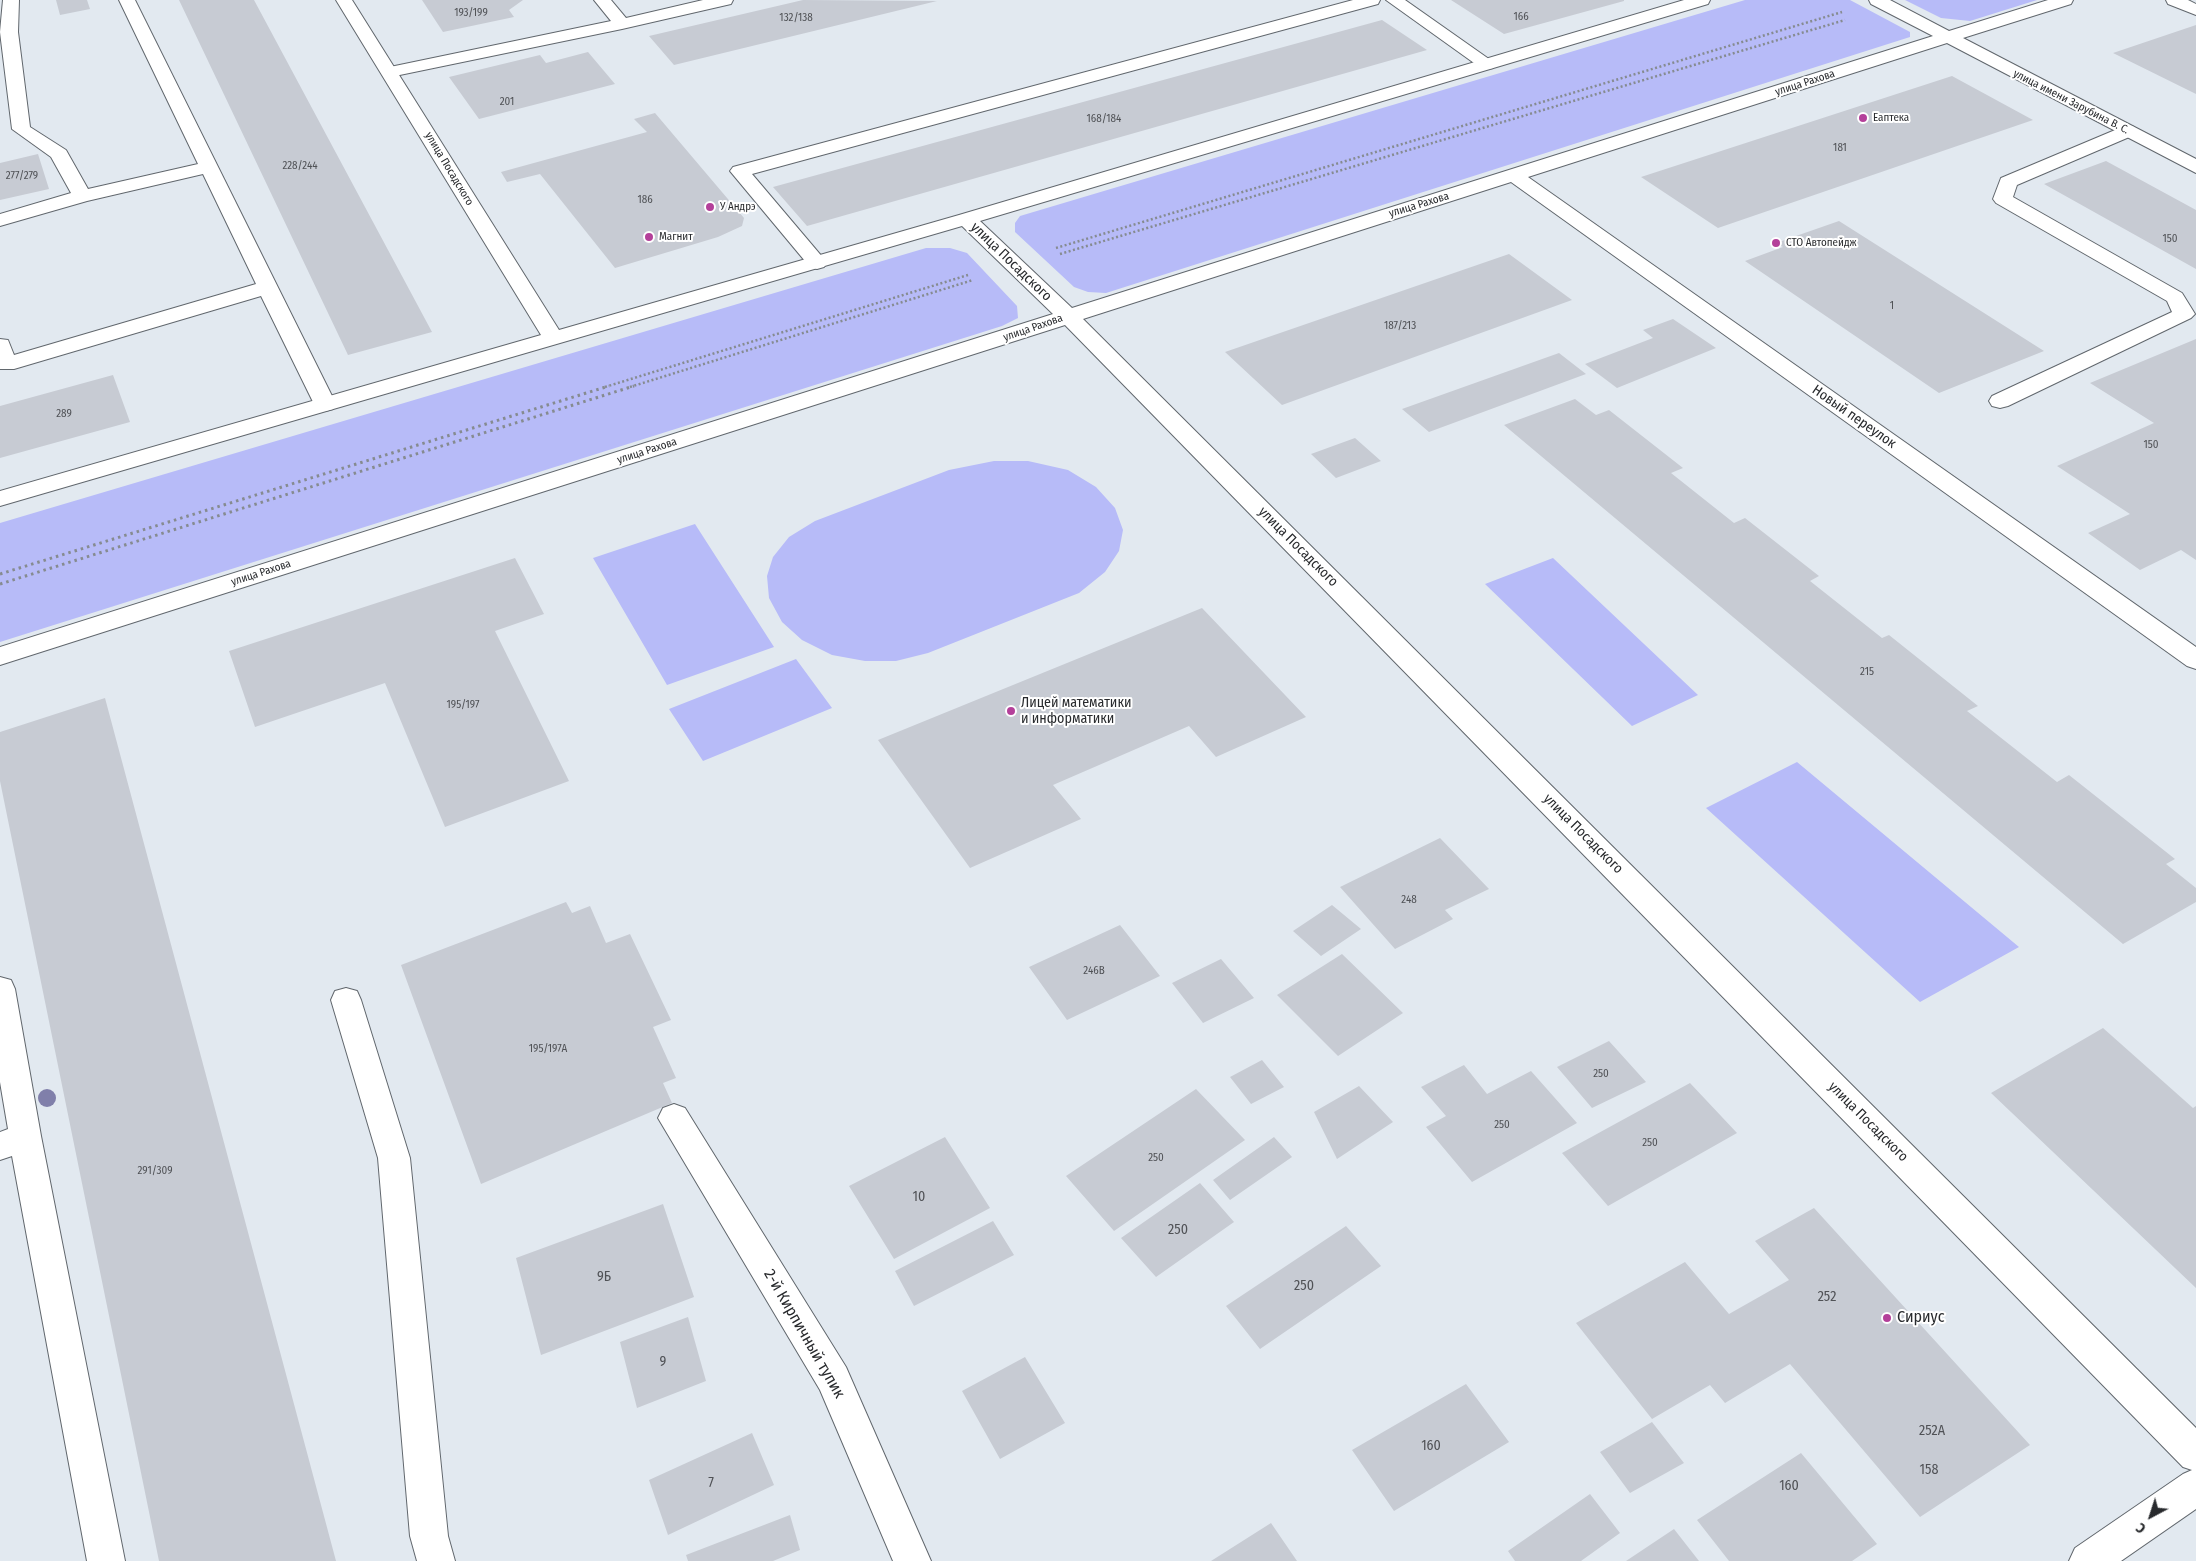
<!DOCTYPE html>
<html>
<head>
<meta charset="utf-8">
<style>
	body { margin:0 }
	#map { position:relative; width:2196px; height:1561px; overflow:hidden; background:#e2e9f0; font-family:"Fira Sans Condensed",sans-serif }
	canvas { display:block }
	.north { position:absolute; left:2126px; top:1491px; width:50px; height:50px; -webkit-text-stroke:4px #fff; paint-order:stroke; rotate:220deg; font-size:14px; font-weight:700; line-height:20px; text-align:center; color:#282a2d }
	.north::after { content:''; display:block; margin:auto; width:18px; height:22px; background:#282a2d; clip-path:polygon(50% 0,100% 100%,50% 72%,0 100%) }
</style>
</head>
<body>
<div id="map">
<canvas width="2196" height="1561"></canvas>
<div class="north">С</div>
</div>
<script>
const g = document.querySelector('canvas').getContext('2d');
g.lineJoin = 'round';
function paint(path, color) {
  g.fillStyle = color;
  g.fill(path, 'evenodd');
}
function poly(rows) {
  const path = new Path2D();
  for (const r of rows) {
    path.moveTo(r[0], r[1]);
    for (let i = 2; i < r.length; i += 2) path.lineTo(r[i], r[i + 1]);
  }
  return path;
}
function strokePath(path, color, width, dash) {
  g.strokeStyle = color;
  g.lineWidth = width;
  g.lineCap = dash ? 'butt' : 'round';
  g.setLineDash(dash || []);
  g.stroke(path);
}
function label(font, color, halo, rows, align = 'center') {
  g.font = font + ' "Fira Sans Condensed",sans-serif';
  g.lineWidth = 4;
  g.setLineDash([]);
  g.textBaseline = 'middle';
  g.strokeStyle = halo;
  g.fillStyle = color;
  for (const [text, x, y, turn = 0] of rows) {
    g.save();
    g.translate(x, y);
    g.rotate((+turn || 0) * Math.PI / 180);
    g.textAlign = isNaN(turn) ? turn : align;
    if (halo) g.strokeText(text, 0, 0);
    g.fillText(text, 0, 0);
    g.restore();
  }
}
const green = poly([
	[1745,0,1850,0,1910,32,1910,37,1106,293,1088,292,1074,287,1015,232,1015,223,1020,216],
	[1905,0,2037,0,1970,21,1941,18],
	[926,248,950,248,967,253,1017,306,1018,318,1002,326,0,642,0,523],
	[994,461,1028,461,1068,470,1096,487,1115,508,1123,530,1119,551,1105,572,1079,593,928,653,896,661,865,661,832,655,802,640,782,622,769,598,767,576,773,557,789,537,815,521,949,470],
	[695,524,774,647,667,685,593,558],
	[1553,558,1698,695,1632,726,1485,584],
	[796,659,832,708,703,761,669,709],
	[1797,762,2019,947,1920,1002,1706,808]
]);
const building = poly([
	[56,0,87,0,90,9,60,15],
	[179,0,254,0,432,332,348,355],
	[422,0,523,0,509,10,514,17,443,32],
	[803,0,937,1,674,65,649,36],
	[1451,0,1624,0,1624,1,1504,34],
	[1382,20,1427,50,807,226,773,187],
	[2196,25,2196,94,2113,53],
	[588,52,615,84,479,119,449,77,540,55,546,63],
	[1952,76,2033,120,1718,228,1641,177],
	[655,113,744,218,742,226,718,237,615,268,540,174,507,182,501,172,647,132,634,119],
	[38,154,49,189,0,200,0,163],
	[2106,161,2196,210,2196,269,2044,184],
	[1839,221,2044,351,1939,393,1745,261,1783,247,1776,243],
	[1509,254,1572,300,1282,405,1225,352],
	[1673,319,1716,348,1617,388,1585,364,1653,338,1643,330],
	[2196,339,2196,560,2181,550,2140,570,2088,533,2130,514,2057,466,2154,423,2090,383],
	[1559,353,1586,374,1429,432,1402,409],
	[113,375,130,422,0,458,0,406],
	[1575,399,1596,415,1609,410,1683,468,1671,473,1734,523,1745,518,1819,576,1810,581,1882,638,1889,635,1978,706,1967,711,2057,782,2069,775,2175,859,2166,864,2196,888,2196,902,2123,944,1504,425],
	[1355,438,1381,461,1336,478,1311,454],
	[515,558,544,614,495,631,569,781,445,827,385,683,255,727,229,651],
	[1202,608,1306,717,1216,757,1189,726,1053,785,1081,819,970,868,878,740],
	[105,698,336,1561,159,1561,0,781,0,732],
	[1440,838,1489,889,1445,910,1453,919,1395,949,1340,887],
	[566,902,572,913,590,906,606,943,630,934,671,1020,653,1027,676,1078,663,1083,672,1103,481,1184,401,965],
	[1332,905,1361,929,1321,956,1293,931],
	[1120,925,1160,976,1067,1020,1029,967],
	[1342,954,1403,1013,1338,1056,1277,995],
	[1221,959,1254,998,1203,1023,1172,983],
	[2103,1028,2193,1108,2196,1106,2196,1288,1991,1093],
	[1609,1041,1646,1082,1592,1108,1557,1067],
	[1262,1060,1284,1087,1251,1104,1230,1077],
	[1464,1065,1487,1094,1531,1071,1577,1123,1472,1182,1426,1127,1446,1116,1421,1087],
	[1690,1083,1737,1133,1608,1206,1562,1153],
	[1359,1086,1393,1122,1337,1159,1314,1112],
	[1196,1089,1245,1140,1114,1231,1066,1176],
	[945,1137,990,1208,894,1259,849,1186],
	[1274,1137,1292,1157,1230,1200,1213,1180],
	[1200,1183,1234,1222,1156,1277,1121,1238],
	[663,1204,694,1297,541,1355,516,1258],
	[1814,1208,2030,1445,1920,1517,1790,1364,1725,1403,1710,1385,1652,1419,1576,1323,1685,1262,1729,1314,1789,1280,1755,1241],
	[993,1221,1014,1255,914,1306,895,1271],
	[1346,1226,1381,1266,1260,1349,1226,1306],
	[688,1317,706,1381,637,1408,620,1342],
	[1025,1357,1065,1423,1000,1459,962,1391],
	[1466,1384,1509,1442,1394,1511,1352,1450],
	[1652,1422,1684,1463,1630,1493,1600,1452],
	[752,1433,774,1485,668,1535,649,1480],
	[1801,1453,1877,1544,1852,1561,1729,1561,1697,1520],
	[1590,1494,1620,1533,1581,1561,1515,1561,1508,1551],
	[790,1515,800,1550,773,1561,688,1561,686,1555],
	[1271,1523,1297,1561,1211,1561],
	[1674,1529,1699,1561,1626,1561]
]);
const pathFar1 = poly([
	[1056,248,1842,12],
	[1060,254,1845,20],
	[605,387,968,275],
	[630,387,973,280]
]);
const path = poly([
	[0,574,609,386],
	[0,584,634,386]
]);
const service = poly([
	[3,0,19,0,18,32,30,127,66,150,88,189,198,164,119,0,135,0,336,404,333,409,325,411,317,409,314,404,261,296,14,369,0,369,0,339,8,340,14,355,256,284,203,174,87,201,0,226,0,214,71,193,51,157,12,129,0,32,3,0],
	[594,0,611,0,626,18,703,0,733,0,731,4,622,29,390,77,384,76,381,72,384,68,390,67,611,21,594,0],
	[1353,0,1380,0,1378,4,752,174,824,259,827,263,824,267,817,269,810,267,730,171,733,167,1353,0],
	[1386,0,1405,0,1496,64,1493,68,1487,69,1481,68,1386,0],
	[2166,0,2188,0,2196,4,2196,15,2168,4,2166,0],
	[2127,125,2134,127,2136,131,2134,135,2017,185,2013,197,2182,293,2195,314,2191,318,2008,406,2000,408,1992,406,1989,401,1992,396,2172,312,2167,301,1996,203,1993,199,2001,178,2127,125],
	[0,977,11,980,15,989,41,1136,125,1561,87,1561,12,1156,0,1160,0,1132,8,1129,0,1082,0,977],
	[346,988,357,991,361,1000,410,1158,448,1536,455,1561,417,1561,410,1536,378,1158,331,1000,335,991,346,988]
]);
const minor = poly([
	[336,0,352,0,559,330,959,215,1684,0,1710,0,1708,4,980,221,1072,308,1933,36,1871,4,1869,0,1890,0,1949,31,2048,0,2073,0,2071,4,1963,38,2196,159,2196,173,1947,43,1528,177,2196,647,2196,669,2187,666,1511,182,1083,319,2196,1428,2196,1509,2121,1561,2069,1561,2075,1548,2183,1474,2192,1470,2183,1467,1065,325,0,665,0,647,1053,314,962,226,0,506,0,491,541,335,336,0],
	[674,1104,685,1108,846,1367,931,1561,893,1561,820,1390,658,1118,663,1108,674,1104]
]);
const trees = [
	[47,1098]
];
const markers = [
	[1863,118,5,"#b4409a"],
	[710,207,5,"#b4409a"],
	[649,237,5,"#b4409a"],
	[1776,243,5,"#b4409a"],
	[1011,711,5,"#b4409a"],
	[1887,1318,5,"#b4409a"]
];
const numberNames = [
	["193/199",471,13],
	["166",1521,17],
	["132/138",796,18],
	["201",507,102],
	["168/184",1104,119],
	["181",1840,148],
	["228/244",300,166],
	["277/279",22,176],
	["186",645,200],
	["150",2170,239],
	["1",1892,306],
	["187/213",1400,326],
	["289",64,414],
	["150",2151,445],
	["215",1867,672],
	["195/197",463,705],
	["248",1409,900],
	["246В",1094,971],
	["195/197А",548,1049],
	["250",1601,1074],
	["250",1502,1125],
	["250",1650,1143],
	["250",1156,1158],
	["291/309",155,1171]
];
const farStreetnames = [
	["улица Рахова",1805,83,-18],
	["улица имени Зарубина В. С.",2071,102,27],
	["улица Посадского",449,169,59],
	["улица Рахова",1419,205,-17],
	["улица Рахова",1033,328,-19],
	["улица Рахова",647,451,-18],
	["улица Рахова",261,573,-18]
];
const farPoinames = [
	["Еаптека",1873,118],
	["У Андрэ",720,207],
	["Магнит",659,237],
	["СТО Автопейдж",1786,243]
];
const streetNames = [
	["улица Посадского",1011,262,44],
	["Новый переулок",1854,417,35],
	["улица Посадского",1298,547,45],
	["улица Посадского",1583,834,45],
	["улица Посадского",1868,1122,45]
];
const poiNames = [
	["Лицей математики",1021,703],
	["и информатики",1021,719]
];
const nearNumbernames = [
	["10",919,1197],
	["250",1178,1230],
	["9Б",604,1277],
	["250",1304,1286],
	["252",1827,1297],
	["9",663,1362],
	["252А",1932,1431],
	["160",1431,1446],
	["158",1929,1470],
	["7",711,1483],
	["160",1789,1486]
];
const nearPoinames = [
	["Сириус",1897,1318]
];
const nearStreetnames = [
	["2-й Кирпичный тупик",804,1334,60]
];
paint(green, '#b7bbf8');
paint(building, '#c7cbd3');
strokePath(service, '#61676d', 2);
strokePath(minor, '#61676d', 2);
strokePath(pathFar1, '#868b90', 2.5, [2, 2.5]);
strokePath(path, '#868b90', 3, [2.5, 4]);
paint(service, '#fff');
paint(minor, '#fff');
g.fillStyle = '#807faa';
for (const [x, y] of trees) {
  g.beginPath();
  g.arc(x, y, 9, 0, 2 * Math.PI);
  g.fill();
}
for (const [x, y, r, color] of markers) {
  const dot = new Path2D();
  dot.arc(x, y, r, 0, 2 * Math.PI);
  g.fillStyle = color;
  g.fill(dot);
  strokePath(dot, '#fff', 2);
}
label('11px', '#505256', null, numberNames);
label('11px', '#282a2d', '#fff', farStreetnames);
label('11px', '#282a2d', '#fff', farPoinames, 'left');
label('14px', '#282a2d', '#fff', streetNames);
label('14px', '#282a2d', '#fff', poiNames, 'left');
label('14px', '#505256', null, nearNumbernames);
label('16px', '#282a2d', '#fff', nearPoinames, 'left');
label('16px', '#282a2d', '#fff', nearStreetnames);
</script>
</body>
</html>
